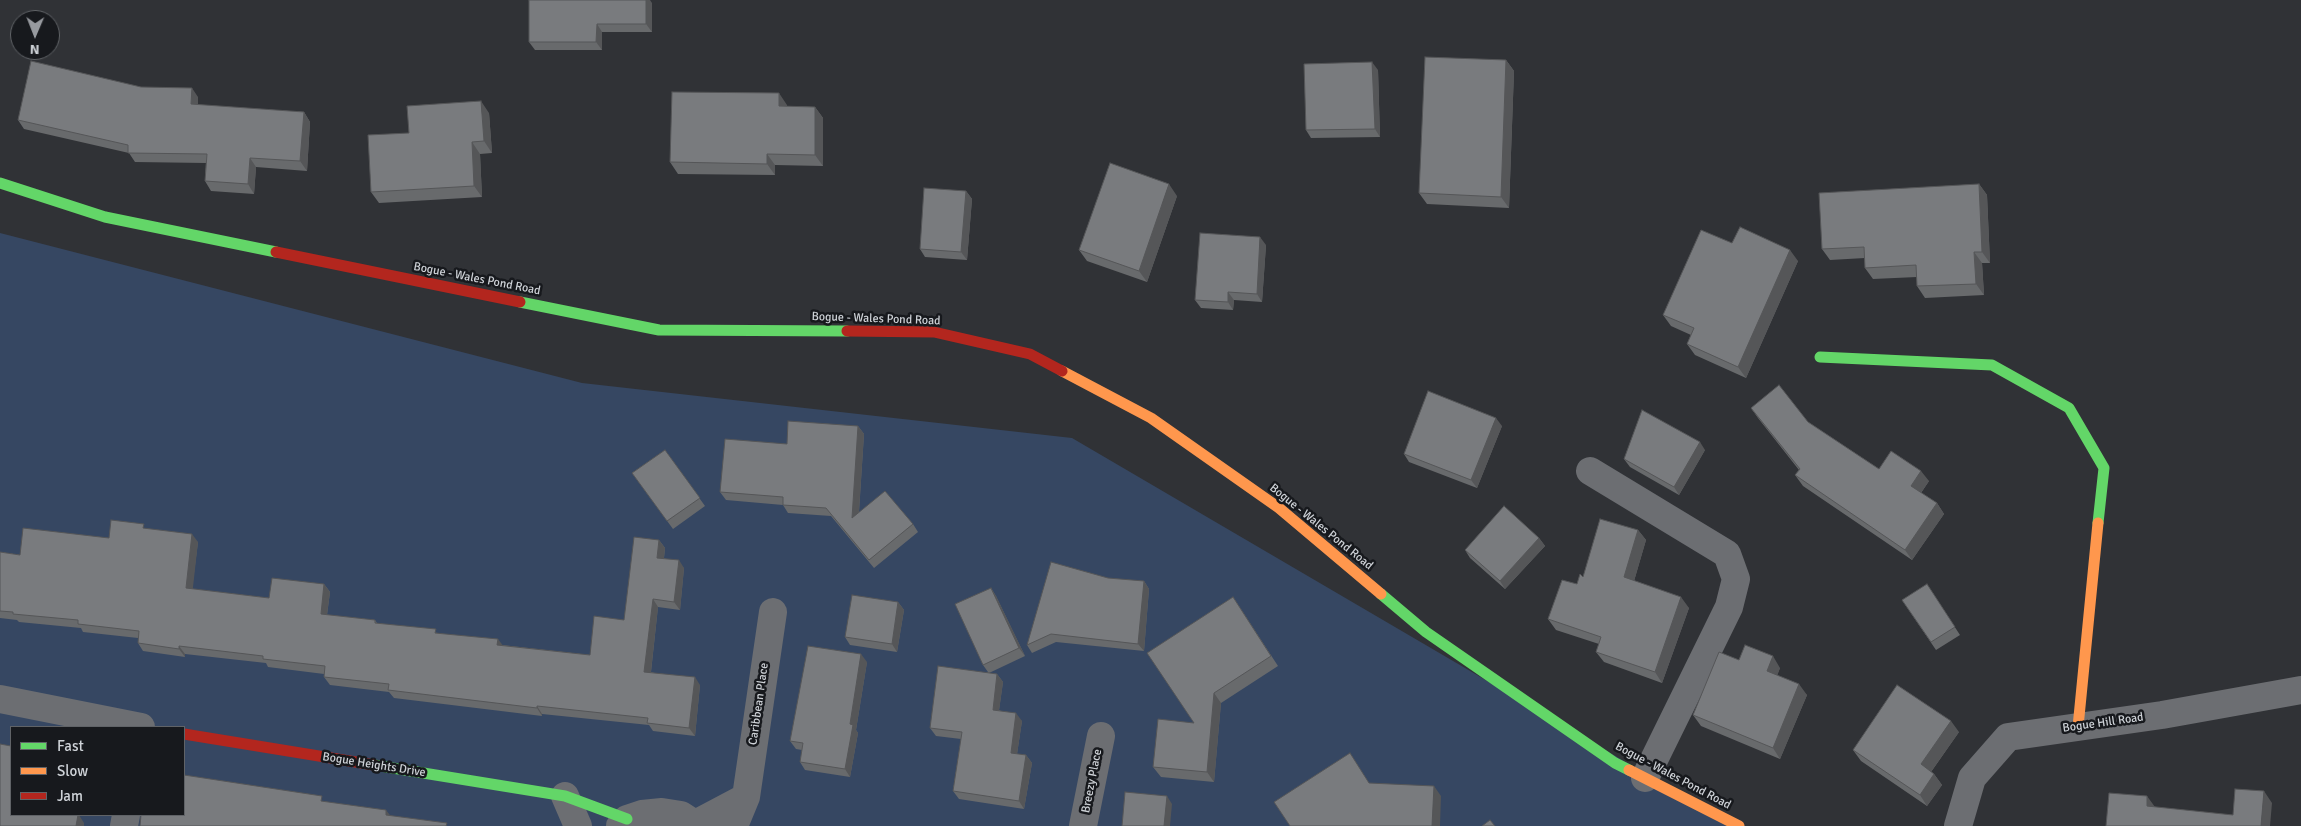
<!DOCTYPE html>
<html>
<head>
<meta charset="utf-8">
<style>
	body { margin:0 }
	#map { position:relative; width:2301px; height:826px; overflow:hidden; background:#303236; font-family:Signika,sans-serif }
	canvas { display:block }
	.legend { position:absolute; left:10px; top:726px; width:175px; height:90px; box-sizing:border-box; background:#17191d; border:1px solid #606367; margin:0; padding:6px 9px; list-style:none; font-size:15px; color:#ced2d7 }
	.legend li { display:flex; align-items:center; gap:10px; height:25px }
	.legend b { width:25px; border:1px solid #606367 }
	.north { position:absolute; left:10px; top:10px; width:50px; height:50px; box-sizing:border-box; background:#17191d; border:1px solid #606367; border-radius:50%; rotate:181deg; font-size:14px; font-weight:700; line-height:20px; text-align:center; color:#ced2d7 }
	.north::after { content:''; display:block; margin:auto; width:18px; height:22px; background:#979a9f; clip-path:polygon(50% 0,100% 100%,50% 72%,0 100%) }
</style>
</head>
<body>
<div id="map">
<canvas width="2301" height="826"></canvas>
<ul class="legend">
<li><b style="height:6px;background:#63d668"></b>Fast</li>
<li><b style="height:6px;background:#ff974d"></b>Slow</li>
<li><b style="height:6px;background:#b3261e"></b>Jam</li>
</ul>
<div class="north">N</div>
</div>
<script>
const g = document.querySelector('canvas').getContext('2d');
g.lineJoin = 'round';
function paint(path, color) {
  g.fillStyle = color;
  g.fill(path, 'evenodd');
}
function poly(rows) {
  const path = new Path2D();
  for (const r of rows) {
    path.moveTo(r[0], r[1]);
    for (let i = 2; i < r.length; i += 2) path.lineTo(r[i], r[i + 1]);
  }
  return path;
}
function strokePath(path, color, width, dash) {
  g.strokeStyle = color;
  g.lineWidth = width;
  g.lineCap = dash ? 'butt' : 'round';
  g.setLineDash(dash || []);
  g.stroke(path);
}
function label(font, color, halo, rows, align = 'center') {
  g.font = font + ' Signika,sans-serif';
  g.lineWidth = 5;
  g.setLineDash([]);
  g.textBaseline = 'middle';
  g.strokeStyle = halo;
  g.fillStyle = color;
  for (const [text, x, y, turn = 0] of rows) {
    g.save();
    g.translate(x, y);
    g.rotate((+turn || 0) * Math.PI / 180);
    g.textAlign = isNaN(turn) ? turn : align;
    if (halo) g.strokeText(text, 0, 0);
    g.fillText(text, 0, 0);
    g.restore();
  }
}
const green = poly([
	[0,233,582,383,1072,438,1735,826,0,826],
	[11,727,184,727,184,815,11,815]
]);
const street = poly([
	[1590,471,1727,554,1736,579,1729,607,1645,778],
	[0,699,141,727],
	[565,796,578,826],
	[695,824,746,797],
	[124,826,126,815],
	[620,826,627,819,642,814,662,812,681,815,698,826],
	[734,826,746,797,773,612],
	[1083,826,1101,736],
	[1958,826,1972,778,2008,737,2162,715,2301,690]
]);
const fast = poly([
	[0,183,105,217,276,252],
	[520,302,659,330,847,331],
	[1820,357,1992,365,2069,408,2104,468,2098,523],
	[1381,594,1426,632,1615,763,1629,770],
	[374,765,565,796,627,819]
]);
const slow = poly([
	[1062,371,1151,418,1279,508,1381,594],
	[2078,727,2098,523],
	[1629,770,1739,826]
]);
const jam = poly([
	[276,252,520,302],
	[847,331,934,332,1030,354,1062,371],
	[184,734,374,765]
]);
const wall = poly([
	[652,3,652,32,602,32,602,50,535,50,529,42],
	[1506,60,1514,71,1509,208,1427,204,1419,193],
	[1378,70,1380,137,1311,138,1306,130],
	[141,87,198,97,198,105,304,112,310,122,307,171,256,167,254,194,211,191,205,181,206,163,135,162,129,153,24,129,18,120],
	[787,105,787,106,815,107,823,118,823,166,775,165,775,175,678,174,670,162],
	[489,113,492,153,480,154,482,197,379,203,371,192,409,133],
	[1979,184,1987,195,1990,263,1982,263,1984,295,1925,298,1917,286,1917,277,1873,279,1865,268,1865,258,1830,260,1822,249],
	[966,191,972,199,967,260,925,257,920,249],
	[1177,196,1147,282,1087,261,1079,250],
	[1732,243,1798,261,1746,378,1695,355,1687,344,1691,335,1671,326,1663,315],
	[1266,245,1262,302,1234,300,1233,310,1201,308,1195,300],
	[1751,408,1808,422,1879,469,1929,481,1921,493,1937,503,1944,514,1912,560,1803,486,1795,475,1799,470,1758,418],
	[858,426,864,434,859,512,913,524,918,532,874,568,831,516,788,513,783,505,726,500,720,492,787,444],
	[1502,426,1477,488,1409,462,1404,454],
	[665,450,705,506,673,529,632,473],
	[1705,450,1679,495,1630,467,1624,459],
	[147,529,198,542,192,589,269,598,324,584,330,592,327,615,375,620,377,623,438,633,502,645,590,655,624,620,659,540,665,548,664,558,684,568,680,610,658,607,651,672,700,685,695,736,653,731,649,725,542,714,542,716,394,698,389,692,330,685,324,677,324,674,268,667,266,663,185,654,185,657,143,651,138,643,138,638,83,632,81,628,19,622,17,620,0,618,0,552,20,555,109,538],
	[1638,530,1646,540,1634,581,1689,608,1662,683,1604,662,1596,652,1599,644,1556,630,1548,619,1583,577],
	[1539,538,1545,546,1505,589,1470,558,1465,550],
	[1144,581,1149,589,1144,651,1056,642,1032,653,1027,645],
	[991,588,996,596,1025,656,989,673,997,674,1003,682,999,710,1022,721,1017,754,1026,755,1032,763,1024,809,959,799,953,791,961,739,936,736,930,728,988,672,983,665],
	[1932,592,1960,635,1936,650,1902,600],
	[1233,597,1278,666,1221,703,1214,782,1161,777,1153,767,1194,723],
	[898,602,904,610,897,652,850,645,845,637],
	[1739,660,1780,668,1777,675,1807,695,1780,759,1701,726,1693,715],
	[867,662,856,730,858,733,850,777,805,770,800,762,802,750,796,749,790,741],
	[1959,732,1931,772,1934,774,1942,785,1927,806,1861,761,1853,750]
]);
const shadedWall = poly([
	[646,0,650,0,652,3,652,32,646,24],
	[597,24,602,32,602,50,596,42],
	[1506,60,1514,71,1509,208,1501,197],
	[1372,62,1378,70,1380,137,1375,129],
	[192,88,198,97,198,113,191,104],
	[779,93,787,105,787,117,779,106],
	[481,101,489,113,492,153,484,141],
	[815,107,823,118,823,166,815,155],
	[304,112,310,122,307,171,300,161],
	[472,142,480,154,482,197,474,186],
	[767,154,775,165,775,175,767,164],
	[250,158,256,167,254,194,248,184],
	[1169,184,1177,196,1147,282,1139,271],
	[1979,184,1987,195,1990,263,1982,252],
	[966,191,972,199,967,260,961,252],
	[1260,237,1266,245,1262,302,1257,294],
	[1790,250,1798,261,1746,378,1738,367],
	[1974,252,1982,263,1984,295,1976,284],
	[1228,292,1234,300,1233,310,1228,302],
	[1496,418,1502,426,1477,488,1471,480],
	[858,426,864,434,858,526,852,518],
	[1700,442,1705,450,1679,495,1674,487],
	[1921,471,1929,481,1918,497,1911,486],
	[1937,503,1944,514,1912,560,1905,550],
	[1638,530,1646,540,1632,588,1624,577],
	[192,534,198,542,192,596,186,588],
	[1539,538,1545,546,1505,589,1500,581],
	[659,540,665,548,663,566,657,558],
	[679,560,684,568,680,610,674,602],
	[1144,581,1149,589,1144,651,1138,644],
	[324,584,330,592,326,622,321,614],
	[991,588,996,596,1025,656,1019,648],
	[1681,597,1689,608,1662,683,1655,672],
	[653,599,658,607,650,680,644,672],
	[898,602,904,610,897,652,892,644],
	[498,639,504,647,497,645],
	[179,646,185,654,185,657,179,649],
	[861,654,867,662,856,730,858,733,850,777,845,769,850,724],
	[1773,656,1780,668,1775,682,1767,671],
	[997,674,1003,682,998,718,993,710],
	[695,677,700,685,695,736,689,728],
	[1799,684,1807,695,1780,759,1773,748],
	[1214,693,1221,703,1214,782,1207,772],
	[537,706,542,714,542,716,537,708],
	[1016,713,1022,721,1016,761,1011,753],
	[1951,721,1959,732,1928,776,1921,764],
	[1026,755,1032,763,1024,809,1019,801],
	[1934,774,1942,785,1927,806,1920,795],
	[1434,786,1441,796,1440,826,1432,826],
	[2264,791,2272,803,2270,826,2261,826],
	[1167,796,1172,804,1170,826,1164,826],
	[2147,796,2155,807,2147,806],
	[386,810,393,819,386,815],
	[78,815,79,815,84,823,84,826,76,826]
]);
const building = poly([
	[529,0,646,0,646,24,597,24,596,42,529,42,529,0],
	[1425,57,1506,60,1501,197,1419,193,1425,57],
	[31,61,141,87,192,88,191,104,304,112,300,161,250,158,248,184,205,181,207,154,128,153,128,145,18,120,31,61],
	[1372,62,1375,129,1306,130,1304,64,1372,62],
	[672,92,779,93,779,106,815,107,815,155,767,154,767,164,670,162,672,92],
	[481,101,484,141,472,142,474,186,371,192,368,135,409,133,407,106,481,101],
	[1110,163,1169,184,1139,271,1079,250,1110,163],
	[1979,184,1982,252,1974,252,1976,284,1917,286,1916,265,1865,268,1864,247,1822,249,1819,193,1979,184],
	[924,188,966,191,961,252,920,249,924,188],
	[1740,227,1790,250,1738,367,1687,344,1694,328,1663,315,1701,230,1732,243,1740,227],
	[1200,233,1260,237,1257,294,1228,292,1228,302,1195,300,1200,233],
	[1779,385,1808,422,1879,469,1891,451,1921,471,1911,486,1937,503,1905,550,1795,475,1800,469,1751,408,1779,385],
	[1428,391,1496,418,1471,480,1404,454,1428,391],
	[1642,410,1700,442,1674,487,1624,459,1642,410],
	[788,421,858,426,852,518,885,491,913,524,869,560,826,508,783,505,783,497,720,492,725,439,787,444,788,421],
	[665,450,700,498,667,521,632,473,665,450],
	[1504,506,1539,538,1500,581,1465,550,1504,506],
	[1600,519,1638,530,1624,577,1681,597,1655,672,1596,652,1601,637,1548,619,1562,580,1577,584,1580,574,1583,577,1600,519],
	[111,520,144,524,143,528,192,534,186,588,269,598,272,578,324,584,321,614,375,620,375,623,436,629,435,633,498,639,497,645,590,655,594,616,624,620,634,537,659,540,657,558,679,560,674,602,653,599,644,672,695,677,689,728,647,723,648,718,537,706,537,708,388,690,389,684,324,677,325,666,263,659,263,656,179,646,179,649,138,643,139,631,78,624,78,620,13,614,13,612,0,611,0,552,20,555,23,528,109,538,111,520],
	[1051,562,1108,578,1144,581,1138,644,1051,634,1027,645,1051,562],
	[1927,584,1955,627,1931,642,1902,600,1927,584],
	[991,588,1019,648,983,665,955,604,991,588],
	[852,595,898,602,892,644,845,637,852,595],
	[1233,597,1271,656,1214,693,1207,772,1153,767,1158,719,1194,723,1147,653,1233,597],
	[1745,645,1773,656,1767,671,1799,684,1773,748,1693,715,1719,652,1739,660,1745,645],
	[808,646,861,654,850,724,853,725,845,769,800,762,803,743,790,741,808,646],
	[938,666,997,674,993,710,1016,713,1011,753,1026,755,1019,801,953,791,962,732,930,728,938,666],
	[1897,685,1951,721,1921,764,1934,774,1920,795,1853,750,1897,685],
	[0,744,11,746,11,815,78,815,76,826,0,826,0,744],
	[1350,753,1369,783,1434,786,1432,826,1290,826,1274,802,1350,753],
	[184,775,322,796,321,801,386,810,386,815,447,823,446,826,140,826,141,815,184,815,184,775],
	[2235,789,2264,791,2261,826,2106,826,2109,793,2147,796,2147,806,2233,815,2235,789],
	[1125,792,1167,796,1164,826,1122,826,1125,792],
	[1490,820,1495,826,1482,826,1490,820]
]);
const streetNames = [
	["Bogue - Wales Pond Road",477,279,11],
	["Bogue - Wales Pond Road",876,319,2],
	["Bogue - Wales Pond Road",1321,527,39],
	["Caribbean Place",759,704,-82],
	["Bogue Hill Road",2103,723,-8],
	["Bogue Heights Drive",374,765,9],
	["Bogue - Wales Pond Road",1673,776,28],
	["Breezy Place",1092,781,-79]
];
paint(green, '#364762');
strokePath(street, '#6c6e72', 28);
strokePath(fast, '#63d668', 11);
strokePath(slow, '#ff974d', 11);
strokePath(jam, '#b3261e', 11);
paint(wall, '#686a6c');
paint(shadedWall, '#555658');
paint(building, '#797b7e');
strokePath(building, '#555658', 1);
label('12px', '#ced2d7', '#17191d', streetNames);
</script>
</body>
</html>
